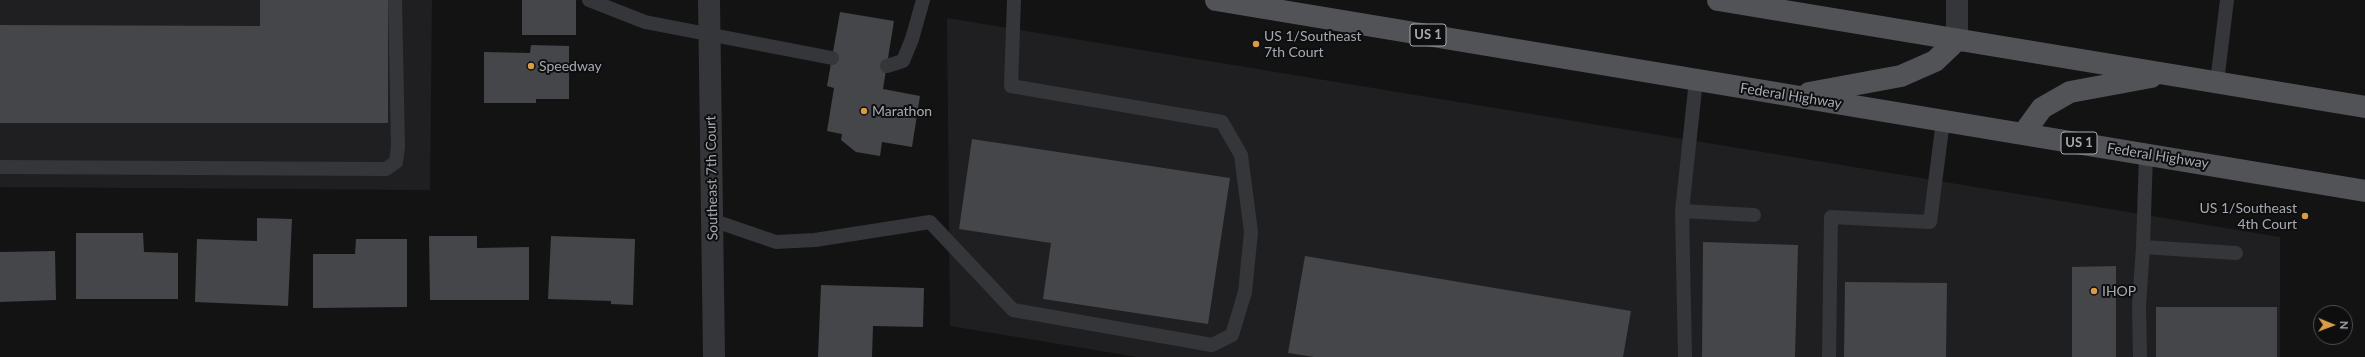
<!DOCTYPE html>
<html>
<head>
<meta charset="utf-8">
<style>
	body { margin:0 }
	#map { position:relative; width:2365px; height:357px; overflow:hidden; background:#131314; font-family:Lato,sans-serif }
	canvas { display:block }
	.north { position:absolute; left:2313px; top:305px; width:40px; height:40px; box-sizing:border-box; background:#0e0e0f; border:1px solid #4b4d51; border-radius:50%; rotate:91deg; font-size:11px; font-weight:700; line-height:16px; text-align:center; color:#a6abb3 }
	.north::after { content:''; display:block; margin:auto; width:14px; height:18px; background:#da9a46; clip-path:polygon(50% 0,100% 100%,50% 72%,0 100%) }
</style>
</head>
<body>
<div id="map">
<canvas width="2365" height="357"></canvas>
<div class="north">N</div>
</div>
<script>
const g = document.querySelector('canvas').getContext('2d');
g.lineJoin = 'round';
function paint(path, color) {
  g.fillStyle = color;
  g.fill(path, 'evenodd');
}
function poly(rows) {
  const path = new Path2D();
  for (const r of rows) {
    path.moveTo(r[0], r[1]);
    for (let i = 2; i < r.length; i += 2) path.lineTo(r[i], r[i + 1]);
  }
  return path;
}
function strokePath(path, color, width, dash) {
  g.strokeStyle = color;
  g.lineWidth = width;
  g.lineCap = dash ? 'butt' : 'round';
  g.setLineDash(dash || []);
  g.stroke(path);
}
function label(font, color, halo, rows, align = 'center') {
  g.font = font + ' Lato,sans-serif';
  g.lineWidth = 4;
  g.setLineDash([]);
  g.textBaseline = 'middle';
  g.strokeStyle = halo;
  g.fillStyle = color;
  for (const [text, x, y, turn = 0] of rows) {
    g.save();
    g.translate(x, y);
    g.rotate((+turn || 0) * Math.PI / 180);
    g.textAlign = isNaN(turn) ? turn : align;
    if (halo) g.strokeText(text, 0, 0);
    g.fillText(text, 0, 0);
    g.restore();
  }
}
const built = poly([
	[0,0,432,0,430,190,0,187],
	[947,18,2280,237,2280,357,1137,357,950,326]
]);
const building = poly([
	[260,0,388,0,388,123,0,123,0,25,260,26],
	[522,0,576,0,576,35,522,35],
	[840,12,894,21,883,89,920,96,912,147,882,142,880,156,856,152,841,140,842,134,827,131,834,88,827,86],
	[531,45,569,46,569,99,536,99,536,103,484,103,484,52,530,53],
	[972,139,1230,178,1208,324,1043,299,1051,243,959,229],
	[257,218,292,219,288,306,195,302,197,239,257,241],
	[76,233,143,233,144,252,178,253,178,299,76,299],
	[429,236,477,236,477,248,529,247,529,300,430,300],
	[551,236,635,239,633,305,611,304,611,301,548,299],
	[356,239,407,239,407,307,313,308,313,254,355,254],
	[1703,242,1798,245,1795,357,1702,357],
	[55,251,56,300,0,302,0,252],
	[1305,256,1631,311,1623,357,1314,357,1288,353],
	[2116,266,2116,357,2072,357,2072,267],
	[1845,282,1947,283,1946,357,1844,357],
	[821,285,924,288,923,327,873,326,872,357,818,357],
	[2156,307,2277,307,2277,357,2156,357]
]);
const service = poly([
	[589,0,645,22,832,58],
	[887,66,903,61,912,39,923,0],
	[2217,82,2227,0],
	[2146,154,2143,247,2236,253],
	[0,167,386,169,396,162,398,147,395,0],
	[1682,211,1754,215],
	[712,220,776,242,815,240,930,222,1013,310,1212,345,1232,335,1245,292,1251,232,1241,155,1222,122,1011,86,1014,0],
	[1685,357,1682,211,1696,80],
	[1829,357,1831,217,1930,222,1943,121],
	[2140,357,2139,305,2143,247]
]);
const minor = poly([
	[709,0,714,357],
	[1957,40,1957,0]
]);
const primary = poly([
	[1216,0,2365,191],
	[1718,0,2365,107],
	[1809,93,1901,76,1935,61,1957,40],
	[2023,134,2042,108,2070,92,2151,77]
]);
const markers = [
	[1256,44,4,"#da9a46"],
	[531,66,4,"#da9a46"],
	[864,111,4,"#da9a46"],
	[2305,216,4,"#da9a46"],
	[2094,291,4,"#da9a46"]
];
const shields = [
	[1428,35,36],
	[2079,143,36]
];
const shieldNames = [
	["US 1",1428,35],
	["US 1",2079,143]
];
const poiNames = [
	["US 1/Southeast",1264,36],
	["7th Court",1264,52],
	["Speedway",539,66],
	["Marathon",872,111],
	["US 1/Southeast",2297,208,"right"],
	["4th Court",2297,224,"right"],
	["IHOP",2102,291]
];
const streetNames = [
	["Federal Highway",1791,96,9],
	["Federal Highway",2158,156,9],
	["Southeast 7th Court",712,178,-91]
];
paint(built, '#1f1f21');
paint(building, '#454649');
strokePath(service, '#353639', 14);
strokePath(minor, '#353639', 22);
strokePath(primary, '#515357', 22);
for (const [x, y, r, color] of markers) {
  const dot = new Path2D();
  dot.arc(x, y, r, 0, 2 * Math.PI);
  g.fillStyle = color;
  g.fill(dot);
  strokePath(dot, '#0e0e0f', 1.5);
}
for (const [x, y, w] of shields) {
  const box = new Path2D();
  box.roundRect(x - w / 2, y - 11, w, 22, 3);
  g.fillStyle = '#0e0e0f';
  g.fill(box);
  strokePath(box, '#a6abb3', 1);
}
label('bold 13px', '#a6abb3', null, shieldNames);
label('14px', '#a6abb3', '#0e0e0f', poiNames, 'left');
label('14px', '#a6abb3', '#0e0e0f', streetNames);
</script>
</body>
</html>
